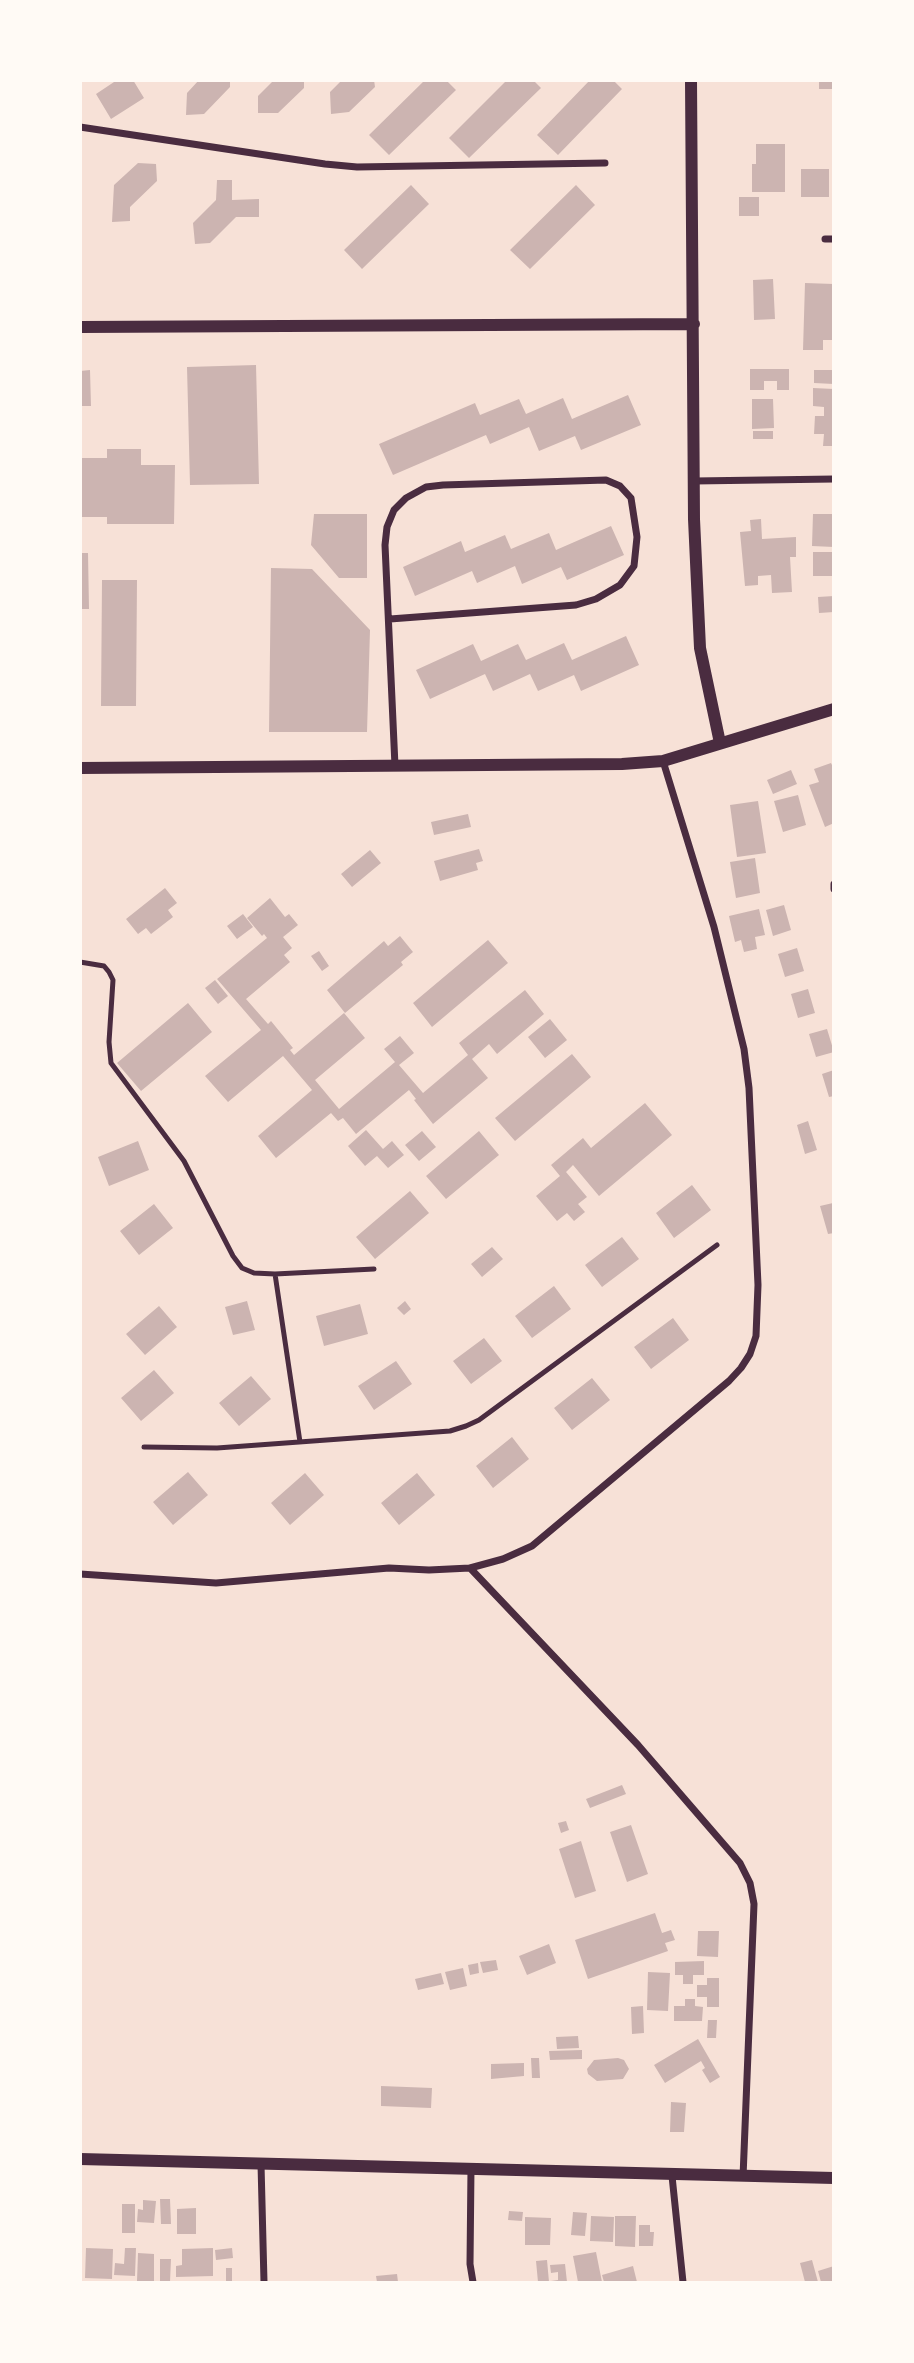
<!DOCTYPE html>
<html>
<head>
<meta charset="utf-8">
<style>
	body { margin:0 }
	#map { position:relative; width:914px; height:2363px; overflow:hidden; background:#f7e1d7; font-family:Merriweather,serif }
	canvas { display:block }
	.frame { position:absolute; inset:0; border:82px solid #fffaf5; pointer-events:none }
</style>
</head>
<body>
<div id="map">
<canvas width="914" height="2363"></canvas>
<div class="frame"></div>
</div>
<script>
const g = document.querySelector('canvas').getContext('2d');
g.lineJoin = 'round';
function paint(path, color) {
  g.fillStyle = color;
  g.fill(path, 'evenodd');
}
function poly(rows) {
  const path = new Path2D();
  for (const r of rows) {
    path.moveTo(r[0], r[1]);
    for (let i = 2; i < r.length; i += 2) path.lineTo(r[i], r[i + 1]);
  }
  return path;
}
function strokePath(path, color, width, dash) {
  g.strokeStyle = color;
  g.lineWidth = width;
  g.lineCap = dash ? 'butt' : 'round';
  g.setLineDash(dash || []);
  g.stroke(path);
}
const building = poly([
	[117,80,133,80,144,98,111,119,96,94],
	[199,80,230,80,230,87,204,114,186,115,187,93],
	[274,80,304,80,304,88,278,113,258,113,258,96],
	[342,80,374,80,375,87,349,112,331,114,330,92],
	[425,80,446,80,456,90,389,155,369,135],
	[507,80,533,80,541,88,469,158,449,138],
	[590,80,613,80,622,89,558,155,537,135],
	[819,80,834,80,834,89,819,89],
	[756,144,785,144,785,192,752,192,752,164,756,164],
	[138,163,156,164,157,181,130,207,130,221,112,222,114,185],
	[801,169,829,169,829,197,801,197],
	[217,180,232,180,232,200,259,199,259,217,236,217,210,243,195,244,193,223,216,200],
	[411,185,429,204,362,269,344,250],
	[576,185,595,205,530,269,510,250],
	[739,197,759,197,759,216,739,216],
	[773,279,775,319,754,320,753,280],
	[805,283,834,284,834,340,823,340,823,350,803,350],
	[256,365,259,484,190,485,187,367],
	[750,369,789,369,789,390,777,390,777,381,764,381,764,390,750,390],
	[90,370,91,406,80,406,80,371],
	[814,370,834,370,834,384,814,383],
	[813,388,834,389,834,446,823,446,824,434,814,434,815,416,824,416,824,407,813,406],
	[628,395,641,425,581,450,575,436,539,451,529,427,490,444,486,435,393,475,379,444,475,403,480,415,519,399,526,414,563,398,572,419],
	[752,399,773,399,774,428,752,429],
	[753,431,773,431,773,439,753,439],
	[107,449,141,449,141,465,175,465,174,524,107,524,107,517,80,517,80,458,107,458],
	[314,514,367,514,367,578,339,578,311,545],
	[813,514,834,514,834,547,812,546],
	[761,519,762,539,796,537,796,557,790,557,792,592,772,593,771,575,758,576,758,585,745,586,740,532,751,531,750,520],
	[611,526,624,555,567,580,561,567,522,584,515,566,477,583,472,571,415,596,403,567,461,541,465,552,505,535,511,549,549,533,556,550],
	[813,552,834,552,834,576,813,576],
	[80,553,88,553,89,609,80,609],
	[271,568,312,569,370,630,367,732,269,732],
	[102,580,137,580,136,706,101,706],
	[834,596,834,612,819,613,818,597],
	[626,636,639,665,581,691,574,675,538,691,530,674,493,691,485,674,430,699,416,670,473,644,481,661,518,644,526,660,564,643,572,660],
	[831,763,834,769,834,823,825,827,809,785,819,782,814,769],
	[791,770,797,784,773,794,767,780],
	[798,795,806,825,783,832,774,801],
	[758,801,766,853,737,857,730,805],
	[468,814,471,827,434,835,431,822],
	[479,849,483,861,476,863,478,870,440,881,434,861],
	[370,850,381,863,352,887,341,874],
	[755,858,760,893,736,898,730,862],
	[165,888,177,903,168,910,173,917,151,934,146,928,138,934,126,919],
	[270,898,285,917,289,914,298,925,283,937,292,948,284,955,290,962,246,999,268,1024,271,1021,293,1048,290,1050,294,1055,344,1013,365,1038,315,1080,339,1109,395,1062,384,1049,400,1036,414,1053,399,1065,423,1093,468,1055,459,1043,525,990,544,1014,497,1054,489,1044,472,1059,488,1078,433,1124,414,1100,416,1099,409,1090,356,1134,343,1118,338,1121,331,1113,276,1158,258,1136,312,1090,283,1056,228,1102,205,1076,261,1030,217,979,267,938,264,934,262,936,247,918],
	[784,905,791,930,773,936,766,910],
	[759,909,765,935,755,937,757,949,744,952,741,940,735,942,729,916],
	[243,914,253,927,237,939,227,926],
	[400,936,413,952,401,962,403,965,345,1013,327,990,384,941,388,946],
	[488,940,508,963,432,1027,413,1003],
	[797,948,804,971,785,977,778,954],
	[319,951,329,966,322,971,311,956],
	[215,980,228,996,218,1004,205,988],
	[808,989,815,1013,798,1018,791,994],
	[188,1003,212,1032,141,1091,117,1063],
	[550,1019,567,1040,545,1058,528,1037],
	[827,1029,834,1052,816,1057,809,1034],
	[572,1054,591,1077,515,1141,495,1118],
	[834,1070,834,1096,829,1097,822,1074],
	[645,1103,672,1135,599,1196,573,1165,566,1172,587,1197,578,1204,585,1212,574,1221,567,1213,557,1221,536,1196,560,1176,551,1165,583,1138,591,1148],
	[808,1121,817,1150,805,1154,797,1125],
	[366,1130,383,1149,392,1141,404,1155,388,1168,377,1156,365,1166,348,1146],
	[422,1131,436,1147,419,1161,405,1145],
	[479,1131,499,1155,446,1199,426,1176],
	[138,1141,149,1170,109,1186,98,1157],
	[692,1185,711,1210,674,1238,656,1213],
	[410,1191,429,1213,375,1259,356,1237],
	[833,1203,834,1233,828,1234,820,1206],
	[154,1204,173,1228,139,1255,120,1231],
	[622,1237,639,1259,602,1287,585,1265],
	[492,1247,503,1259,482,1277,471,1264],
	[554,1286,571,1309,532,1338,515,1316],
	[247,1301,255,1330,233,1335,225,1307],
	[405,1301,411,1309,404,1315,397,1308],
	[360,1304,368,1334,324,1346,316,1316],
	[159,1306,177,1327,145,1355,126,1334],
	[673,1318,689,1340,651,1369,634,1347],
	[484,1338,502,1361,471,1384,453,1361],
	[396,1361,412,1384,374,1410,358,1386],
	[154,1370,174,1393,141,1421,121,1398],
	[251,1376,271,1399,239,1426,219,1403],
	[592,1378,610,1400,572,1430,554,1408],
	[512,1437,529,1459,493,1488,476,1466],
	[188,1472,208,1495,173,1525,153,1502],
	[305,1473,324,1495,290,1525,271,1503],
	[417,1473,435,1495,399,1525,381,1503],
	[622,1785,626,1794,590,1808,586,1799],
	[566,1821,569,1830,561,1833,558,1823],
	[631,1825,648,1874,627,1882,610,1832],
	[581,1841,596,1891,575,1898,559,1849],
	[655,1913,662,1933,671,1930,675,1940,665,1943,668,1951,588,1979,575,1940],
	[698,1931,719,1931,718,1957,697,1956],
	[549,1944,556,1963,527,1975,519,1956],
	[496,1960,498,1970,483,1973,480,1962],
	[704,1961,704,1975,693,1975,693,1984,683,1984,683,1975,675,1975,675,1962],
	[478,1963,479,1973,470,1975,468,1965],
	[463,1968,467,1986,450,1990,445,1972],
	[648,1972,670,1973,668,2011,647,2010],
	[441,1973,444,1984,418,1990,415,1979],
	[707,1978,719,1978,719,2007,707,2007,707,1997,697,1997,697,1985,707,1985],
	[685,1999,695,1999,695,2006,703,2007,702,2021,674,2021,674,2006,685,2006],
	[643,2006,644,2033,632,2034,631,2007],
	[708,2020,717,2020,716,2038,707,2038],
	[578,2036,579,2048,557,2049,556,2037],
	[698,2039,720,2077,710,2083,702,2070,705,2068,701,2061,665,2083,654,2065],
	[582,2050,582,2059,550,2060,549,2051],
	[531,2058,539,2058,540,2078,532,2078],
	[618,2058,624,2060,629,2069,623,2079,597,2081,588,2074,587,2069,594,2060],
	[524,2063,524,2076,491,2079,491,2064],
	[381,2086,432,2088,431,2108,381,2106],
	[671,2102,686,2103,684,2132,670,2132],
	[160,2199,170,2199,171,2224,161,2224],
	[143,2200,156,2201,154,2223,137,2222,138,2209,143,2210],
	[122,2204,135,2204,135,2233,122,2233],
	[196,2208,196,2234,177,2234,177,2209],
	[509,2211,523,2212,522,2221,508,2220],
	[573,2212,587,2213,585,2236,571,2235],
	[591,2216,614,2217,613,2242,590,2241],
	[615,2216,636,2216,635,2247,615,2246],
	[525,2217,551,2218,550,2245,525,2245],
	[639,2225,650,2225,650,2232,654,2232,653,2246,639,2246],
	[86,2248,113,2249,112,2279,85,2278],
	[125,2248,136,2248,135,2276,114,2275,115,2263,124,2264],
	[213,2248,213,2276,176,2277,176,2266,182,2265,182,2249],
	[232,2248,233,2258,216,2260,215,2250],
	[596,2252,602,2282,578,2282,573,2256],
	[138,2253,154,2254,154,2281,137,2281],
	[160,2259,171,2259,170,2282,160,2281],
	[547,2260,549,2282,538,2282,536,2261],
	[812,2260,818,2282,805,2282,800,2263],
	[565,2264,567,2282,551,2282,551,2281,558,2280,558,2272,551,2273,550,2265],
	[633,2266,637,2282,604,2282,602,2275],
	[834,2266,834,2282,821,2282,818,2271],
	[226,2268,232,2268,232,2282,226,2282],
	[397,2274,398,2282,377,2282,376,2276]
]);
const service = poly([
	[80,962,104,966,109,972,113,980,109,1042,111,1063,184,1161,233,1256,242,1268,254,1273,275,1274,374,1269],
	[275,1274,300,1442],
	[144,1447,217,1448,450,1431,466,1426,479,1420,717,1245]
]);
const minor = poly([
	[80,127,325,164,357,167,605,163],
	[825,239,834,239],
	[694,481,834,479],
	[390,619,576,605,596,599,620,585,634,566,637,537,631,498,620,486,606,480,443,485,426,487,406,498,394,510,387,527,385,545,395,766],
	[834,884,834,889],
	[470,1568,638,1745,740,1863,750,1883,754,1904,743,2177],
	[80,1574,216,1583,389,1568,429,1570,470,1568,503,1559,532,1546,729,1381,741,1368,750,1354,756,1336,758,1285,749,1088,744,1049,714,927,663,761],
	[261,2164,264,2282],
	[471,2168,470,2264,473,2282],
	[672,2176,683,2282]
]);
const tertiary = poly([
	[691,80,694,519,700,648,720,743],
	[80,327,694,324],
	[80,768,622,764,663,761,834,709],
	[80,2159,834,2178]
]);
paint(building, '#ccb4b1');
strokePath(service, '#4a2c40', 5);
strokePath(minor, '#4a2c40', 7);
strokePath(tertiary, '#4a2c40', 12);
</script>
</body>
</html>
